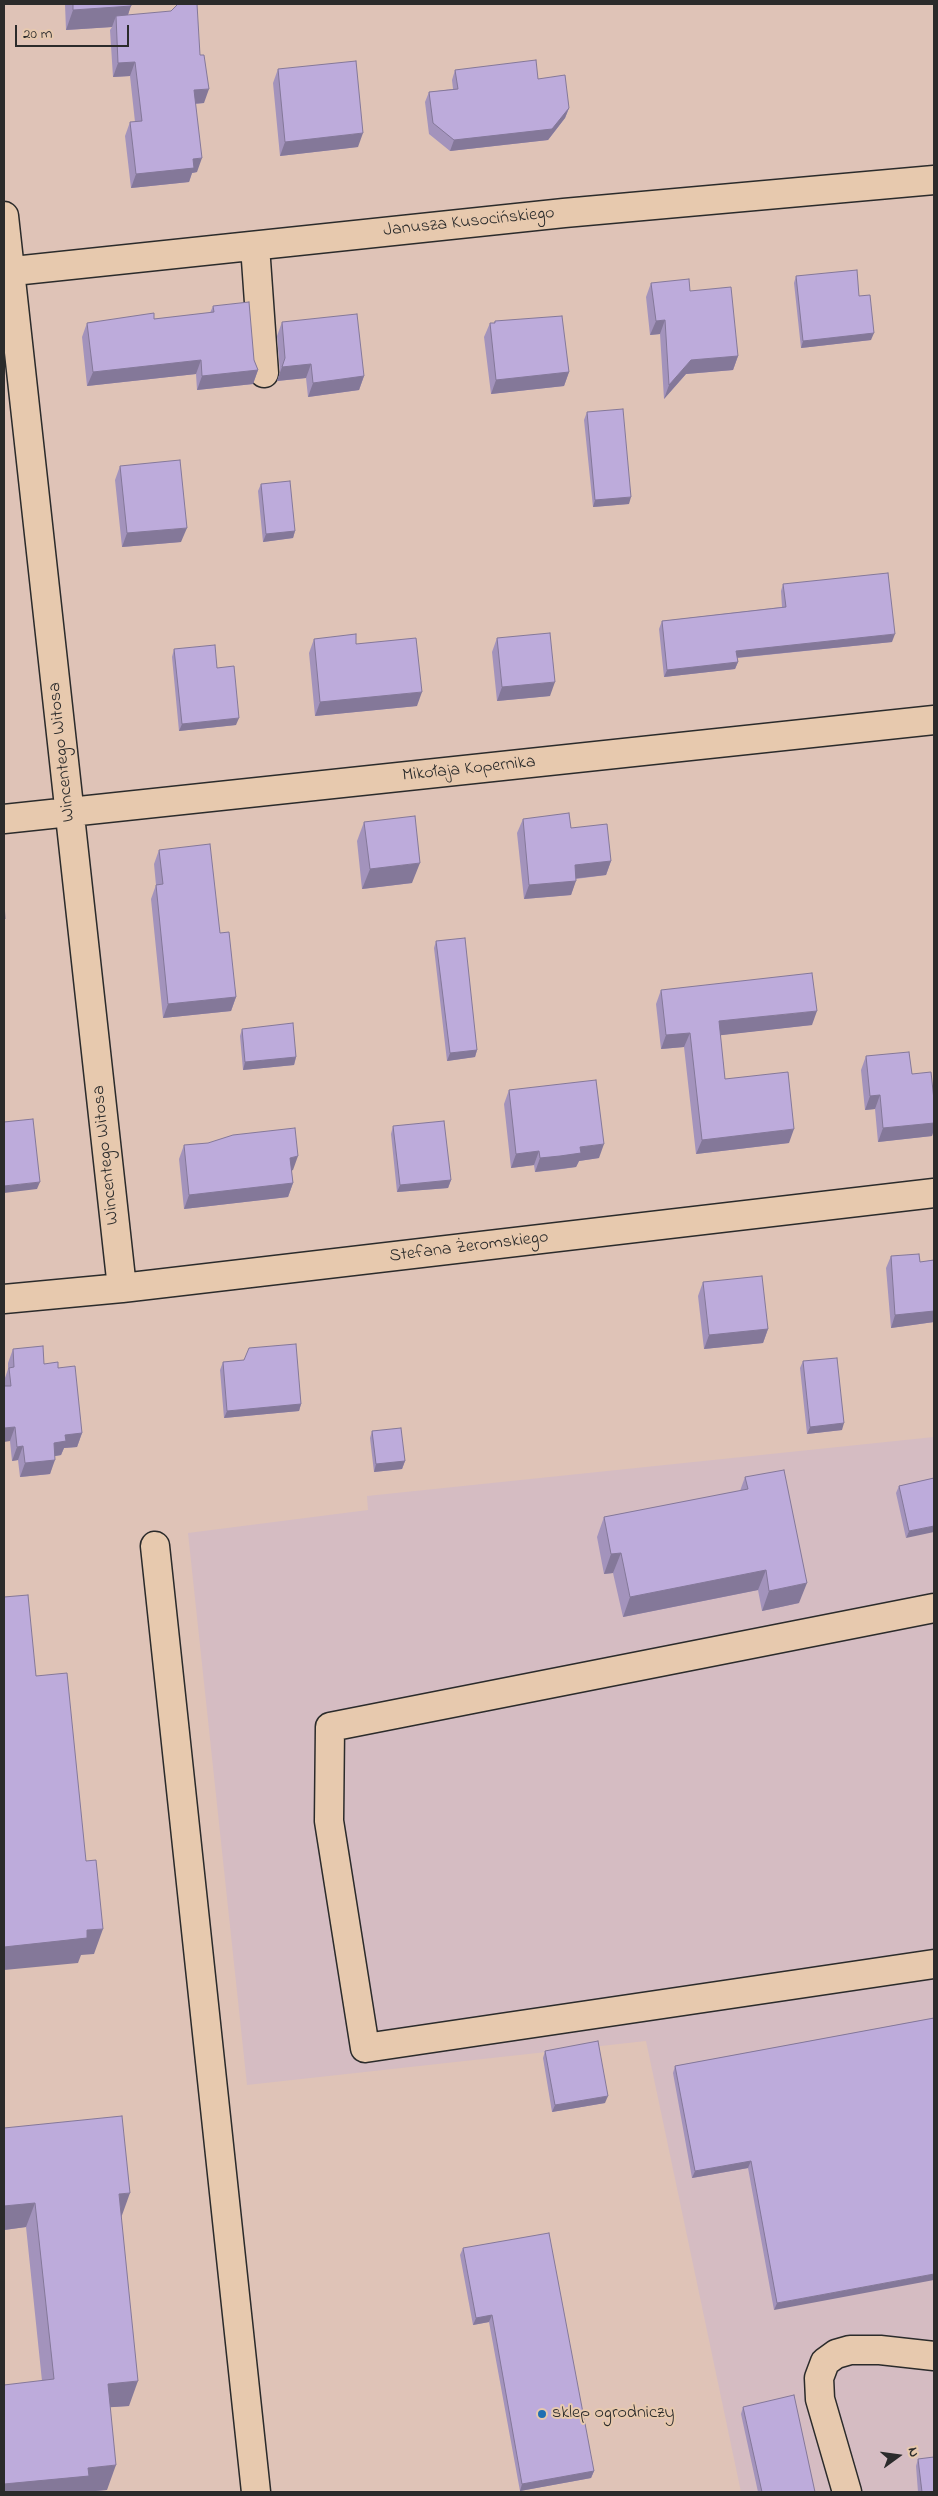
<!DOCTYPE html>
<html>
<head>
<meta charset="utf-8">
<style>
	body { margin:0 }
	#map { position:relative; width:938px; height:2496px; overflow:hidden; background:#dfc3b7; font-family:"Indie Flower",sans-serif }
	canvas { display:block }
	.frame { position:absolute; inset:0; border:5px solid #2b2b2b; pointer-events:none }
	.north { position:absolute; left:873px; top:2431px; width:50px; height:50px; -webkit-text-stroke:4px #e7c9ae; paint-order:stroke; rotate:76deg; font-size:14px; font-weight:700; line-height:20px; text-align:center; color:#2b2b2b }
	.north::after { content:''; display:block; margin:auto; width:18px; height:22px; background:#2b2b2b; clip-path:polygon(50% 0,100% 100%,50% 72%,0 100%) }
	.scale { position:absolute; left:15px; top:25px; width:114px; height:22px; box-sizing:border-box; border:2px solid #2b2b2b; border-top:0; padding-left:6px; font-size:15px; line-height:18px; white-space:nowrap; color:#2b2b2b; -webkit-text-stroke:4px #e7c9ae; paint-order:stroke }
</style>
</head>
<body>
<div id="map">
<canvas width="938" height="2496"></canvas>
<div class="frame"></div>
<div class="north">N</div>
<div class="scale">20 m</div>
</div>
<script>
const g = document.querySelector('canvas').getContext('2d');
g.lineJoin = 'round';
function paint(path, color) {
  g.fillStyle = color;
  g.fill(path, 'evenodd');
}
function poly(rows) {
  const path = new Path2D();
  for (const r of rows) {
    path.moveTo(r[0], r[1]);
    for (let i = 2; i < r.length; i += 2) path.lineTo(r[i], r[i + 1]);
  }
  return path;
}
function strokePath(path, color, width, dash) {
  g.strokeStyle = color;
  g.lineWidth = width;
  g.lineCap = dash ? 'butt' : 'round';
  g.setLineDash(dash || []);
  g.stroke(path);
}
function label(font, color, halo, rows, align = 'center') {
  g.font = font + ' "Indie Flower",sans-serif';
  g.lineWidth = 4;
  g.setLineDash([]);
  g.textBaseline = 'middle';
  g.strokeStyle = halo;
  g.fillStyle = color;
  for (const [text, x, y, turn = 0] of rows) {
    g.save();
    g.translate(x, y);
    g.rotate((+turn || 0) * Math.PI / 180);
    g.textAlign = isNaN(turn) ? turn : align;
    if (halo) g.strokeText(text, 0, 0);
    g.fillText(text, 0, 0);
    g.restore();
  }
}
const built = poly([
	[934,1437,934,2492,741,2492,646,2041,247,2085,188,1533,368,1510,367,1496]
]);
const minor = poly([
	[4,216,122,1288],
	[255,246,264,373],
	[4,272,564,213,934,180],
	[4,819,934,720],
	[4,1299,122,1288,934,1193],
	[155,1546,256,2492],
	[934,1608,330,1727,329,1821,365,2048,934,1964],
	[847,2492,820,2399,819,2378,825,2362,836,2354,850,2350,880,2350,934,2356]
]);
const wall = poly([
	[65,4,131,4,128,15,200,55,204,103,195,104,197,172,192,173,189,182,131,188,125,136,130,122,135,122,130,76,113,77,110,30,112,27,66,30],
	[278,69,358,147,280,156,273,83],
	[455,70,538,79,569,108,565,118,548,140,450,151,429,134,425,102,429,92,453,89,452,80],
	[796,276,859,296,871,340,801,348,794,283],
	[651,283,690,291,738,356,733,370,686,374,664,399,660,334,650,335,646,297],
	[213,306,254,360,258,370,253,384,197,390,196,374,87,386,82,337,87,323,154,319,210,313],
	[495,321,569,372,564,386,491,394,484,337,490,323,494,323],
	[282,322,364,376,359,390,308,397,306,378,277,381,280,372,277,336],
	[587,412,629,504,593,507,584,420],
	[120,466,181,542,122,547,115,480],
	[261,484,295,531,293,538,263,542,258,491],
	[783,584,892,642,737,658,738,662,735,669,664,677,659,629,662,621,782,607,781,591],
	[497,638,550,696,497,701,492,652],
	[314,639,356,644,417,706,315,716,309,653],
	[174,649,217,668,236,725,179,731,172,657],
	[523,819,571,828,611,861,606,875,576,879,571,895,524,899,517,833],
	[364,822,412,883,362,889,357,841],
	[159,850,236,997,231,1011,163,1018,151,899,156,885,154,864],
	[436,941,477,1050,475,1057,447,1061,434,948],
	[661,990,812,1025,720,1035,725,1079,789,1143,696,1154,684,1047,661,1049,656,1004],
	[242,1029,296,1057,294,1065,243,1070,240,1036],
	[866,1056,912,1074,934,1100,934,1129,932,1136,878,1142,875,1109,865,1110,861,1070],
	[509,1090,599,1158,579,1161,576,1167,555,1170,535,1172,534,1165,511,1168,504,1104],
	[393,1126,451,1180,448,1188,397,1192,391,1134],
	[184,1145,293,1170,291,1171,293,1183,288,1197,184,1209,179,1159],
	[891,1256,920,1262,934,1260,934,1322,891,1328,886,1268],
	[703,1282,768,1329,763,1343,704,1349,698,1296],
	[13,1349,44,1364,58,1368,82,1433,77,1447,64,1448,61,1455,55,1456,50,1474,20,1477,18,1460,12,1461,4,1381,8,1369,8,1363],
	[803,1361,842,1430,807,1434,800,1368],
	[223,1362,301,1404,299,1411,224,1418,220,1370],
	[372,1431,405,1461,402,1469,374,1472,370,1438],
	[745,1477,799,1603,762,1611,758,1590,623,1617,613,1573,604,1574,597,1537,604,1517,740,1491],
	[934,1478,906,1538,896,1493,899,1486],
	[934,2018,774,2310,748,2168,692,2178,673,2073,675,2066],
	[545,2051,605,2103,552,2112,543,2058],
	[4,2128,121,2216,129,2406,110,2407,107,2490,83,2492,42,2381,26,2227,4,2230],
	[463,2248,594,2471,591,2478,520,2491,489,2322,473,2325,460,2255],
	[743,2407,815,2492,758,2492,741,2414],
	[918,2459,934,2492,918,2492,916,2466]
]);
const shadedWall = poly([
	[131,6,124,26,116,16,112,27,66,30,73,10],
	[135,62,130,76,113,77,118,63],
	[209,89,204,103,189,104,194,90],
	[569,108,565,118,548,140,450,151,454,140],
	[363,133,358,147,280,156,285,142],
	[202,158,197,172,192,173,189,182,131,188,136,174,193,159],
	[665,320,660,334,650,335,656,321],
	[874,333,871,340,801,348,803,341],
	[738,356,733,370,686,374,664,399,669,385,691,360],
	[201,360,196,374,87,386,93,372],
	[311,364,306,378,277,381,282,367],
	[258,370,253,384,197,390,202,376],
	[569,372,564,386,491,394,496,380],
	[364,376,359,390,308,397,313,383],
	[631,497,629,504,593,507,595,500],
	[187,528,181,542,122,547,127,533],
	[295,531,293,538,263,542,266,534],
	[895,634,892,642,734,658,736,651],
	[738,662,735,669,664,677,667,670],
	[555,682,550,696,497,701,502,687],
	[422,692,417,706,315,716,320,702],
	[239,718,236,725,179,731,182,724],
	[611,861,606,875,570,879,575,865],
	[420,863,412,883,362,889,370,869],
	[576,881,571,895,524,899,529,885],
	[236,997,231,1011,163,1018,168,1004],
	[817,1011,812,1025,714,1036,719,1021],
	[690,1033,684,1047,661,1049,666,1035],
	[477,1050,475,1057,447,1061,450,1053],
	[296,1057,294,1065,243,1070,245,1062],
	[880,1095,875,1109,865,1110,870,1096],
	[934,1123,934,1129,932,1136,878,1142,883,1128],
	[794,1129,789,1143,696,1154,702,1140],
	[604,1144,599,1158,579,1161,576,1167,535,1172,540,1158,580,1147],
	[539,1151,534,1165,511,1168,516,1154],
	[298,1156,293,1170,284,1172,290,1158],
	[451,1180,448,1188,397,1192,400,1185],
	[40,1182,37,1189,4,1193,4,1186],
	[293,1183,288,1197,184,1209,189,1195],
	[934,1311,934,1322,891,1328,895,1315],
	[768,1329,763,1343,704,1349,709,1335],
	[301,1404,299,1411,224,1418,227,1411],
	[844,1423,842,1430,807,1434,810,1427],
	[15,1427,10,1441,4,1442,4,1428],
	[82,1433,77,1447,64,1448,61,1455,49,1457,54,1443,65,1435],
	[23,1446,18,1460,12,1461,17,1447],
	[55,1460,50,1474,20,1477,25,1463],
	[405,1461,402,1469,374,1472,376,1464],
	[934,1526,934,1532,906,1538,909,1531],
	[621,1553,613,1573,604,1574,611,1554],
	[766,1570,758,1590,623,1617,630,1597],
	[807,1583,799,1603,762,1611,769,1591],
	[103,1929,94,1954,81,1955,78,1963,4,1970,4,1947,87,1930],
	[608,2096,605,2103,552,2112,555,2105],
	[751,2161,748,2168,692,2178,695,2171],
	[130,2193,121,2218,119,2194],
	[35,2203,26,2227,4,2230,4,2206],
	[934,2274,934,2280,774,2310,777,2303],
	[492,2315,489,2322,473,2325,476,2318],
	[138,2381,129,2406,99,2408,108,2384],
	[116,2465,107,2490,83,2492,4,2492,4,2484,88,2468],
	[594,2471,591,2478,520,2491,522,2484]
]);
const building = poly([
	[73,4,131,4,131,6,73,10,73,4],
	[178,4,197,4,200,55,204,55,209,89,194,90,202,158,193,159,194,168,136,174,130,122,142,121,135,62,118,63,116,16,171,11,178,4],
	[536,60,538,79,565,75,569,108,552,129,454,140,433,123,429,92,458,89,455,70,536,60],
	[356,61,363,133,285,142,278,69,356,61],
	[857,270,859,296,870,295,874,333,803,341,796,276,857,270],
	[689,279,690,291,731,287,738,356,691,360,669,385,665,320,656,321,651,283,689,279],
	[249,302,254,360,258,370,202,376,201,360,93,372,87,323,154,313,154,319,214,312,213,306,249,302],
	[357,314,364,376,313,383,311,364,282,367,285,358,282,322,357,314],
	[562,316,569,372,496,380,490,323,495,323,495,321,562,316],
	[623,409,631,497,595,500,587,412,623,409],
	[180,460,187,528,127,533,120,466,180,460],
	[290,481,295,531,266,534,261,484,290,481],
	[888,573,895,634,736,651,738,662,667,670,662,621,786,607,783,584,888,573],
	[550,633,555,682,502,687,497,638,550,633],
	[356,634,356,644,416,638,422,692,320,702,314,639,356,634],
	[215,645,217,668,234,666,239,718,182,724,174,649,215,645],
	[569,813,571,828,607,824,611,861,575,865,576,881,529,885,523,819,569,813],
	[415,816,420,863,370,869,364,822,415,816],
	[210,844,220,933,229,932,236,997,168,1004,156,885,163,884,159,850,210,844],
	[4,903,5,919,4,919,4,903],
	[465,938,477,1050,450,1053,436,941,465,938],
	[812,973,817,1011,719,1021,725,1079,788,1072,794,1129,702,1140,690,1033,666,1035,661,990,812,973],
	[293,1023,296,1057,245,1062,242,1029,293,1023],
	[909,1052,912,1074,931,1072,934,1100,934,1123,883,1128,880,1095,870,1096,866,1056,909,1052],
	[596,1080,604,1144,580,1147,581,1153,560,1156,540,1158,539,1151,516,1154,509,1090,596,1080],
	[33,1119,40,1182,4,1186,4,1122,33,1119],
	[444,1121,451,1180,400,1185,393,1126,444,1121],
	[295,1128,298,1156,290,1158,293,1183,189,1195,184,1145,208,1143,233,1135,295,1128],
	[919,1254,920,1262,934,1260,934,1311,895,1315,891,1256,919,1254],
	[762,1276,768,1329,709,1335,703,1282,762,1276],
	[296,1344,301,1404,227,1411,223,1362,244,1360,249,1348,296,1344],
	[43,1346,44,1364,58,1362,58,1368,75,1366,82,1433,65,1435,66,1441,54,1443,55,1460,25,1463,23,1446,17,1447,15,1427,4,1428,4,1386,11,1386,9,1368,14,1367,13,1349,43,1346],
	[837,1358,844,1423,810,1427,803,1361,837,1358],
	[401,1428,405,1461,376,1464,372,1431,401,1428],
	[784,1470,807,1583,769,1591,766,1570,630,1597,621,1553,611,1554,604,1517,748,1489,745,1477,784,1470],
	[934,1478,934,1526,909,1531,899,1486,934,1478],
	[28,1595,36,1676,67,1673,86,1861,96,1860,103,1929,87,1930,87,1938,4,1947,4,1597,28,1595],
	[934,2018,934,2274,777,2303,751,2161,695,2171,675,2066,934,2018],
	[598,2041,608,2096,555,2105,545,2051,598,2041],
	[122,2116,130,2193,119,2194,138,2381,108,2384,116,2465,88,2468,89,2476,4,2484,4,2385,54,2379,35,2203,4,2206,4,2128,122,2116],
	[549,2233,594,2471,522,2484,492,2315,476,2318,463,2248,549,2233],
	[794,2395,815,2492,762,2492,743,2407,794,2395],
	[934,2457,934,2492,922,2492,918,2459,934,2457]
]);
const markers = [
	[542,2414,5,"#1f6fb2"]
];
const streetNames = [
	["Janusza Kusocińskiego",469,223,-6],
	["Wincentego Witosa",63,752,-96],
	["Mikołaja Kopernika",469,770,-6],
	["Wincentego Witosa",107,1155,-96],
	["Stefana Żeromskiego",469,1248,-7]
];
const poiNames = [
	["sklep ogrodniczy",552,2414]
];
paint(built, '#d5bcc2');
strokePath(minor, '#2b2b2b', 31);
strokePath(minor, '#e7c9ae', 28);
paint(wall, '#a393bc');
paint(shadedWall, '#847899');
paint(building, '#bdabdb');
strokePath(building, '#847899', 1);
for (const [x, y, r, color] of markers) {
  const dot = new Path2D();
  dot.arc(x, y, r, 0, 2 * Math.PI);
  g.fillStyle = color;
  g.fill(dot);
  strokePath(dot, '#e7c9ae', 2);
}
label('18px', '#2b2b2b', '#e7c9ae', streetNames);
label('18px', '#2b2b2b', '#e7c9ae', poiNames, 'left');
</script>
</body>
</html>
